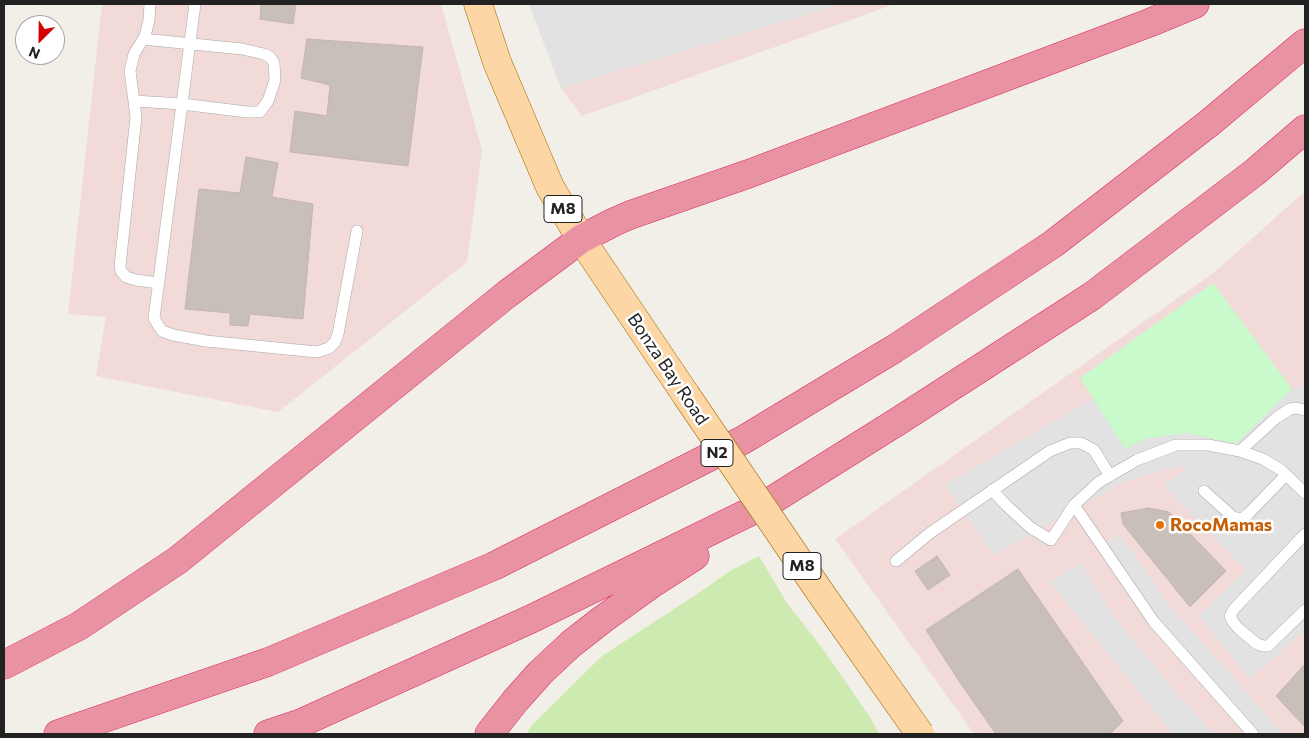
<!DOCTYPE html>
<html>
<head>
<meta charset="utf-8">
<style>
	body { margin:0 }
	#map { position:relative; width:1309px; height:738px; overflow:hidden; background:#f2efe9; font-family:Commissioner,sans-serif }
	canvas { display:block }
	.frame { position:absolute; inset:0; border:5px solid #222; pointer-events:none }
	.north { position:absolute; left:15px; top:15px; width:50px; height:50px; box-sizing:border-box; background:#fff; border:1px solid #a7a7a7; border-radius:50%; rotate:203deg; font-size:14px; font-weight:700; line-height:20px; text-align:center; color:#222 }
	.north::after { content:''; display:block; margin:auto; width:18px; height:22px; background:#d40000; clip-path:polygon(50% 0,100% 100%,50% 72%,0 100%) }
</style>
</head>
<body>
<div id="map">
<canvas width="1309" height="738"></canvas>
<div class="frame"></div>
<div class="north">N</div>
</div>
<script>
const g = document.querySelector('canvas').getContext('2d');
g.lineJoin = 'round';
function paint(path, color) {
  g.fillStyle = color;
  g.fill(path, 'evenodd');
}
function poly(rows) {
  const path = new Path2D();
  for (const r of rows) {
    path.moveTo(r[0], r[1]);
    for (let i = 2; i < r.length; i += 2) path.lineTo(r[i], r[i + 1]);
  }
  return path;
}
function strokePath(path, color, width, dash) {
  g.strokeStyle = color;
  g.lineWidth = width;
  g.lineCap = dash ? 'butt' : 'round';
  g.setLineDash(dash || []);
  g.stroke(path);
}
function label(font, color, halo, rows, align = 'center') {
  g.font = font + ' Commissioner,sans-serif';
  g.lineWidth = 5;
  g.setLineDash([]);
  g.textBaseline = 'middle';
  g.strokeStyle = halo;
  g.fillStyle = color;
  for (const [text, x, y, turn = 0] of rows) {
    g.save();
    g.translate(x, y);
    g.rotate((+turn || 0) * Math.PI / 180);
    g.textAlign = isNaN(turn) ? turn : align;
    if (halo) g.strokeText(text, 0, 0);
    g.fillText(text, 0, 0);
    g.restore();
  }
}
const commercial = poly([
	[102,4,441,4,482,150,467,262,278,412,96,376,106,317,68,314],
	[529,4,895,4,582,116,561,88],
	[1305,191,1305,734,974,734,835,539,1216,271]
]);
const grass = poly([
	[759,556,787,603,823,649,870,717,879,734,526,734,532,725,602,656,694,596,730,571]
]);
const park = poly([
	[1213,283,1292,389,1236,444,1188,433,1145,439,1125,449,1080,378]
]);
const parking = poly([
	[529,4,842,4,561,88],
	[1305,385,1305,630,1250,679,1199,616,1246,570,1163,485,1186,470,1184,465,1125,481,994,555,945,485,1093,398,1125,449,1145,439,1188,433,1236,444,1292,389],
	[1120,534,1169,605,1283,734,1253,734,1154,622,1101,545],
	[1081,563,1114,617,1180,697,1214,734,1173,734,1050,582]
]);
const building = poly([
	[261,4,296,4,293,24,260,19,261,4],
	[307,39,423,47,408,166,290,152,295,111,327,116,330,85,301,78,307,39],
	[246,157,278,163,272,197,313,204,303,319,250,314,248,326,230,325,230,313,185,309,199,189,240,193,246,157],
	[1149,508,1169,512,1226,571,1190,607,1123,524,1121,513,1149,508],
	[937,556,950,575,928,590,915,571,937,556],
	[1018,569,1123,721,1110,734,996,734,959,681,926,630,1018,569],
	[1305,664,1305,727,1276,696,1305,664]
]);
const service = poly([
	[150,4,149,20,145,36,134,54,130,71,136,117,120,266,121,271,126,277,136,280,159,283],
	[195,4,154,318,158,325,162,331,173,335,206,341,317,352,329,348,335,342,338,334,357,231],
	[134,101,182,104,247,112,260,112,268,101,275,80,274,63,270,57,264,54,242,49,143,39],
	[1240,451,1276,418,1290,409,1296,408,1305,410],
	[992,490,1007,506,1031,528,1051,540,1074,505,1099,482,1137,460,1176,445,1208,445,1240,451,1263,459,1281,470,1305,493],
	[1204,491,1233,517,1242,519,1249,513,1286,475],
	[1074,505,1154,622,1253,734],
	[1305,534,1234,609,1230,616,1233,622,1239,629,1257,644,1263,646,1268,646,1305,610],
	[896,561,930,533,1050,451,1070,443,1081,443,1094,450,1110,476]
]);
const primary = poly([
	[478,4,497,62,550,187,581,239,686,395]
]);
const motorway = poly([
	[4,665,79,626,178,560,507,294,581,239,614,222,630,215,748,174,1149,23,1195,4],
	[58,734,268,662,494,566,743,440,894,349,1053,244,1208,124,1305,43],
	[268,734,301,723,531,619,766,504,900,420,1092,296,1255,172,1305,129],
	[489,734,515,701,540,673,571,644,603,619,653,583,695,556]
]);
const primaryBridge = poly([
	[686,395,820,592,920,734]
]);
const markers = [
	[1160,525,5,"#e8710a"]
];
const shields = [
	[563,209,38],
	[717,453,32],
	[802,566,38]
];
const shieldNames = [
	["M8",563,209],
	["N2",717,453],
	["M8",802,566]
];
const streetNames = [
	["Bonza Bay Road",668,369,56]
];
const foodNames = [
	["RocoMamas",1170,525]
];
paint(commercial, '#f2dad9');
paint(grass, '#cdebb0');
paint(park, '#c8facc');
paint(parking, '#e2e2e2');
paint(building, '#c7bfb8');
strokePath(building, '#c4b6ab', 1);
strokePath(service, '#a9a9a9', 12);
strokePath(primary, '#a06b00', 29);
strokePath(motorway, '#dc2a67', 29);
strokePath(service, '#fff', 11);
strokePath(primary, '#fcd6a4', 28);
strokePath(motorway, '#e892a2', 28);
strokePath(primaryBridge, '#a06b00', 29, []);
strokePath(primaryBridge, '#fcd6a4', 28);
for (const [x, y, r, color] of markers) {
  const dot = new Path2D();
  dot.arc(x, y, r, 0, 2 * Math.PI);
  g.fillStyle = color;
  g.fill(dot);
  strokePath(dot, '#fff', 2);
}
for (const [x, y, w] of shields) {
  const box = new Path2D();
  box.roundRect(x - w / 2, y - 13.5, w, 27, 4);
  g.fillStyle = '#fff';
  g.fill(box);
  strokePath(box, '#222', 1);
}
label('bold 16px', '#222', null, shieldNames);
label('18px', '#222', '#fff', streetNames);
label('bold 18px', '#c56008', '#fff', foodNames, 'left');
</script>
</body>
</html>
